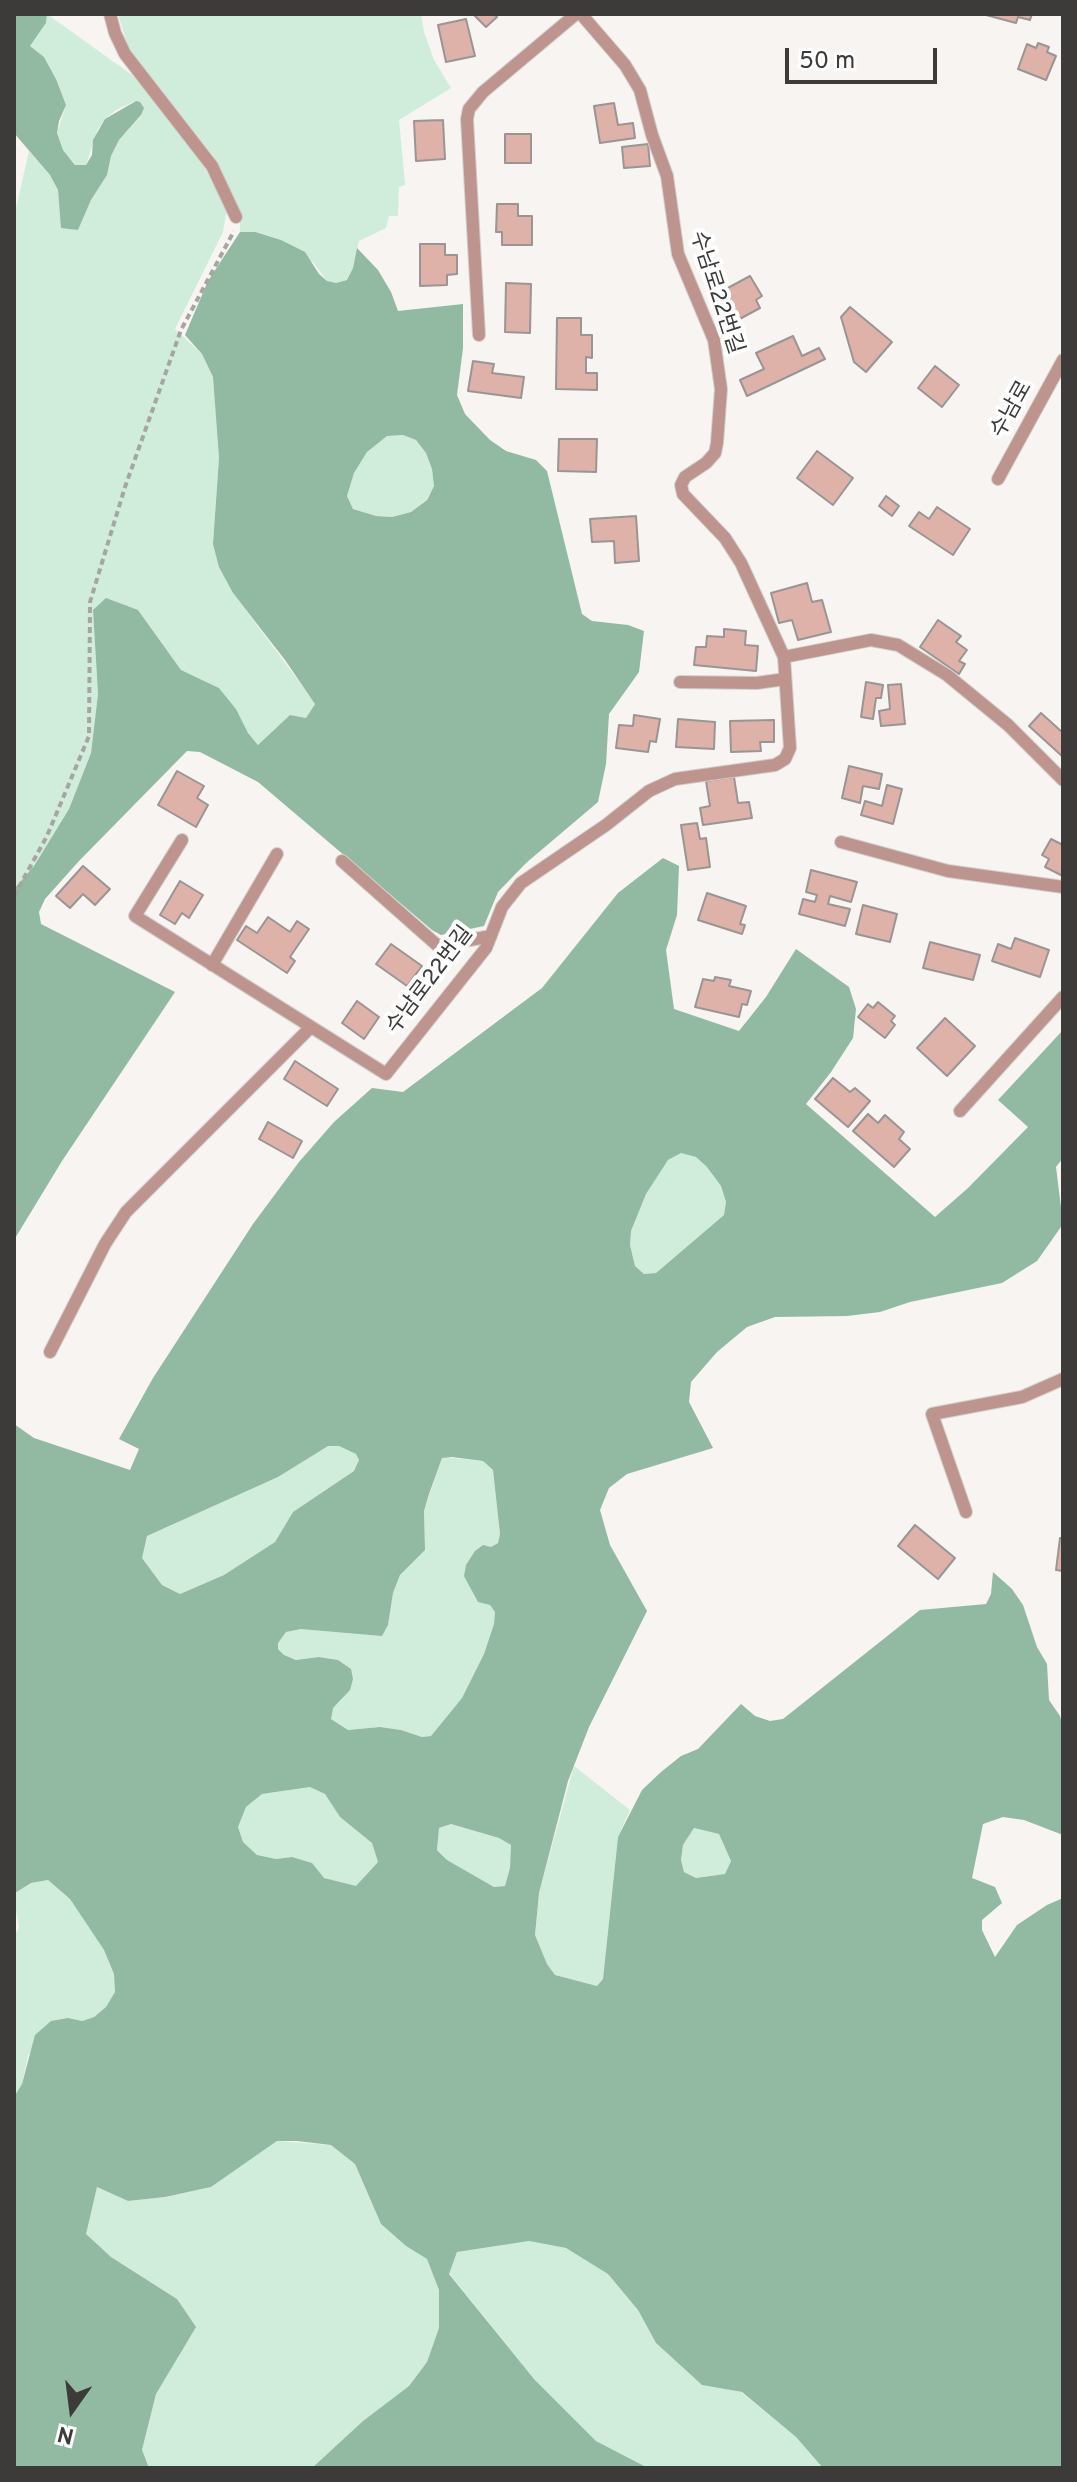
<!DOCTYPE html>
<html>
<head>
<meta charset="utf-8">
<style>
	body { margin:0 }
	#map { position:relative; width:1077px; height:2482px; overflow:hidden; background:#f7f4f1; font-family:Overpass,sans-serif }
	canvas { display:block }
	.frame { position:absolute; inset:0; border:16px solid #3c3b3a; pointer-events:none }
	.north { position:absolute; left:32px; top:2370px; width:80px; height:80px; -webkit-text-stroke:6px #fff; paint-order:stroke; rotate:194deg; font-size:22px; font-weight:700; line-height:32px; text-align:center; color:#3c3b3a }
	.north::after { content:''; display:block; margin:auto; width:28px; height:36px; background:#3c3b3a; clip-path:polygon(50% 0,100% 100%,50% 72%,0 100%) }
	.scale { position:absolute; left:785px; top:48px; width:152px; height:36px; box-sizing:border-box; border:4px solid #3c3b3a; border-top:0; padding-left:10px; font-size:24px; line-height:28px; white-space:nowrap; color:#3c3b3a; -webkit-text-stroke:6px #fff; paint-order:stroke }
</style>
</head>
<body>
<div id="map">
<canvas width="1077" height="2482"></canvas>
<div class="frame"></div>
<div class="north">N</div>
<div class="scale">50 m</div>
</div>
<script>
const g = document.querySelector('canvas').getContext('2d');
g.lineJoin = 'round';
function paint(path, color) {
  g.fillStyle = color;
  g.fill(path, 'evenodd');
}
function poly(rows) {
  const path = new Path2D();
  for (const r of rows) {
    path.moveTo(r[0], r[1]);
    for (let i = 2; i < r.length; i += 2) path.lineTo(r[i], r[i + 1]);
  }
  return path;
}
function strokePath(path, color, width, dash) {
  g.strokeStyle = color;
  g.lineWidth = width;
  g.lineCap = dash ? 'butt' : 'round';
  g.setLineDash(dash || []);
  g.stroke(path);
}
function label(font, color, halo, rows, align = 'center') {
  g.font = font + ' Overpass,"Noto Sans KR",sans-serif';
  g.lineWidth = 8;
  g.setLineDash([]);
  g.textBaseline = 'middle';
  g.strokeStyle = halo;
  g.fillStyle = color;
  for (const [text, x, y, turn = 0] of rows) {
    g.save();
    g.translate(x, y);
    g.rotate((+turn || 0) * Math.PI / 180);
    g.textAlign = isNaN(turn) ? turn : align;
    if (halo) g.strokeText(text, 0, 0);
    g.fillText(text, 0, 0);
    g.restore();
  }
}
const green = poly([
	[47,14,132,75,169,116,195,150,227,209,223,232,175,329,202,354,213,377,219,458,213,544,233,593,315,703,306,718,290,715,259,745,248,734,236,709,219,688,181,670,138,610,93,610,98,694,91,753,69,809,34,866,14,889,14,217,29,151,50,175,58,190,60,210,78,230,91,200,107,175,111,156,119,140,141,116,135,101,116,110,105,119,98,129,86,165,76,165,63,150,57,133,66,105,56,79,44,57,30,46,46,23],
	[118,14,421,14,424,32,434,60,451,88,399,120,405,185,399,187,398,216,389,216,386,228,359,241,353,268,347,280,336,283,327,281,313,262,255,232,240,232,240,212,214,157,136,59,128,46],
	[403,435,416,440,426,453,432,470,434,486,426,500,411,512,392,517,376,516,353,509,347,496,354,473,367,452,387,436],
	[681,1153,696,1157,707,1167,721,1186,726,1202,724,1215,656,1273,644,1274,635,1266,630,1245,631,1231,646,1194,668,1160],
	[328,1445,339,1446,356,1454,359,1460,354,1471,293,1512,275,1542,224,1575,180,1594,162,1585,141,1557,147,1536,278,1477],
	[442,1457,483,1461,493,1470,500,1534,498,1543,491,1547,490,1605,495,1612,494,1624,484,1654,462,1698,431,1736,422,1737,401,1730,380,1727,348,1730,331,1719,332,1708,341,1700,351,1669,338,1660,319,1657,297,1660,284,1655,278,1649,277,1643,286,1632,301,1629,388,1625,393,1593,400,1575,425,1550,424,1511],
	[574,1766,630,1810,618,1837,603,1979,597,1986,555,1975,547,1964,535,1935,539,1893],
	[310,1787,325,1794,340,1817,372,1843,378,1862,356,1887,324,1878,292,1857,276,1859,257,1855,243,1842,238,1827,246,1807,262,1794],
	[451,1824,499,1838,511,1845,510,1868,505,1886,494,1887,447,1860,437,1849,439,1828],
	[694,1828,719,1834,731,1861,725,1874,696,1878,684,1872,681,1860,683,1845],
	[48,1880,70,1899,104,1950,114,1974,115,1993,106,2007,94,2017,82,2021,68,2018,28,2055,22,2084,14,2097,14,1936,19,1928,14,1899,15,1893,31,1883],
	[277,2141,331,2145,355,2164,381,2224,406,2246,427,2259,439,2290,439,2328,427,2362,409,2386,363,2421,312,2468,149,2468,142,2451,156,2394,195,2327,177,2299,111,2257,85,2234,97,2187,128,2201,165,2197,211,2187],
	[529,2241,566,2248,608,2274,638,2310,656,2343,702,2385,741,2392,796,2437,823,2468,648,2468,596,2441,534,2379,449,2273,457,2252]
]);
const forest = poly([
	[14,14,47,14,46,23,30,46,44,57,56,79,66,105,59,121,57,133,63,150,75,165,86,165,92,155,93,140,105,119,136,101,140,102,144,108,141,115,119,140,111,156,107,175,91,200,78,230,61,228,58,190,50,175,14,133],
	[240,232,255,232,281,240,305,252,319,274,327,281,336,283,347,280,353,268,357,248,378,270,391,292,398,311,463,304,463,348,457,395,465,414,490,440,506,451,536,460,547,471,582,614,592,621,628,625,644,631,639,672,609,714,606,764,598,802,526,863,498,892,484,926,441,935,432,930,258,782,200,752,187,751,79,861,45,899,39,912,41,924,175,992,62,1161,14,1240,14,889,34,866,69,809,91,753,98,694,93,610,106,598,138,610,181,670,219,688,236,709,248,733,258,745,290,715,306,718,315,704,285,660,233,593,219,567,213,544,219,458,213,377,202,354,185,335,208,281],
	[403,435,416,440,426,453,432,469,434,486,427,500,411,512,392,517,376,516,353,509,347,496,354,473,367,452,387,436],
	[663,858,679,866,677,915,666,950,674,1009,739,1031,766,997,796,949,849,987,856,1009,853,1038,831,1072,806,1104,935,1217,968,1188,1028,1127,998,1100,1063,1030,1063,1158,1056,1167,1063,1224,1037,1261,1002,1283,910,1302,880,1312,847,1316,775,1317,747,1327,717,1352,691,1382,689,1402,713,1448,627,1474,609,1488,600,1510,610,1545,647,1611,589,1727,568,1781,539,1893,535,1935,547,1964,555,1975,597,1986,603,1979,618,1837,642,1790,661,1772,681,1756,698,1749,741,1704,755,1716,770,1721,783,1719,920,1610,986,1604,991,1594,993,1572,1012,1589,1023,1605,1037,1647,1047,1664,1049,1700,1060,1716,1063,1728,1063,1835,1024,1820,1003,1817,983,1824,972,1878,995,1887,1002,1903,982,1920,982,1930,995,1957,1017,1925,1047,1905,1063,1898,1063,2468,823,2468,796,2437,742,2392,702,2385,656,2343,638,2310,608,2274,566,2248,529,2241,457,2252,449,2274,534,2379,596,2441,648,2468,312,2468,363,2421,409,2386,427,2362,439,2328,439,2290,427,2259,406,2246,381,2224,355,2164,331,2145,297,2141,277,2141,211,2187,165,2197,128,2201,97,2187,86,2234,111,2257,177,2299,196,2327,156,2394,142,2450,149,2468,14,2468,14,2097,22,2084,35,2035,51,2021,68,2018,82,2021,94,2017,106,2007,115,1992,114,1974,104,1950,70,1899,48,1880,31,1883,15,1893,14,1899,14,1424,34,1438,130,1470,139,1449,119,1439,153,1378,253,1224,299,1162,334,1122,372,1088,403,1092,542,988,618,893],
	[681,1153,696,1157,707,1167,721,1186,726,1202,724,1215,656,1273,644,1274,635,1266,630,1245,631,1231,646,1194,659,1174,668,1160],
	[328,1446,339,1446,356,1454,359,1460,354,1471,293,1512,275,1542,224,1575,180,1594,162,1585,142,1558,147,1536,278,1477],
	[452,1457,483,1461,493,1470,500,1534,498,1543,491,1547,483,1545,475,1551,466,1565,464,1576,478,1602,490,1605,495,1612,494,1624,484,1654,462,1698,431,1736,422,1737,401,1730,380,1727,348,1730,331,1719,333,1708,350,1690,353,1679,351,1669,338,1660,319,1657,296,1660,284,1655,278,1649,278,1643,286,1632,301,1629,382,1636,388,1625,393,1593,400,1575,425,1550,424,1511,429,1494,442,1458],
	[310,1787,325,1794,340,1817,372,1843,378,1862,356,1886,324,1878,312,1863,292,1857,276,1859,257,1855,243,1842,238,1827,246,1807,262,1794],
	[451,1824,499,1838,511,1845,510,1868,505,1886,494,1887,447,1860,437,1850,439,1828],
	[694,1828,719,1834,731,1861,725,1874,696,1878,684,1872,681,1860,683,1845]
]);
const building = poly([
	[473,14,494,14,497,17,486,27,473,14],
	[1032,14,1030,20,1018,17,1016,23,986,15,1032,14],
	[466,19,475,56,446,62,438,25,466,19],
	[1038,43,1049,47,1047,52,1056,56,1046,80,1018,69,1027,44,1036,48,1038,43],
	[614,103,618,125,633,123,635,138,600,143,594,106,614,103],
	[443,120,445,159,416,161,414,121,443,120],
	[505,134,531,134,531,163,505,163,505,134],
	[648,144,650,166,624,168,622,147,648,144],
	[497,204,518,204,518,216,532,216,532,245,502,245,502,232,496,232,497,204],
	[420,244,445,244,445,255,457,255,457,274,447,275,447,285,420,286,420,244],
	[750,276,762,296,756,300,760,308,723,328,714,310,719,307,713,296,750,276],
	[506,283,531,284,530,333,505,332,506,283],
	[850,307,892,342,866,372,854,362,841,317,850,307],
	[557,318,581,318,581,335,592,335,592,358,586,357,586,373,597,373,597,390,556,389,557,318],
	[793,336,802,356,819,348,825,359,747,396,740,380,764,369,756,353,793,336],
	[473,361,494,364,492,373,524,377,521,398,468,391,473,361],
	[935,366,959,385,942,407,918,388,935,366],
	[559,439,597,439,596,472,558,471,559,439],
	[817,451,853,478,833,505,797,478,817,451],
	[886,496,899,506,892,516,879,506,886,496],
	[937,507,970,529,953,555,909,526,919,512,929,519,937,507],
	[636,516,639,561,615,563,614,541,592,542,590,519,636,516],
	[807,583,812,602,822,600,831,632,798,640,792,620,779,623,771,593,807,583],
	[938,620,961,636,956,642,967,650,959,661,965,664,959,674,920,647,938,620],
	[724,629,746,631,745,645,758,646,756,671,694,665,696,647,706,647,707,636,724,637,724,629],
	[866,682,883,685,881,698,876,698,873,719,861,717,866,682],
	[901,684,905,724,881,726,879,711,890,709,888,685,901,684],
	[1041,713,1062,732,1063,730,1063,757,1029,726,1041,713],
	[634,715,660,719,656,742,650,741,648,752,616,748,619,725,633,726,634,715],
	[678,719,715,722,714,749,676,747,678,719],
	[774,720,774,742,760,742,761,751,731,752,730,721,774,720],
	[849,766,882,774,879,789,863,786,860,803,842,798,849,766],
	[177,771,204,786,197,798,208,805,196,827,158,805,177,771],
	[734,777,738,803,749,802,752,818,703,825,700,808,710,806,706,781,734,777],
	[887,785,902,789,893,824,861,815,865,801,882,806,887,785],
	[697,823,700,839,706,838,710,867,688,870,681,825,697,823],
	[1051,839,1063,845,1063,876,1045,867,1049,859,1042,855,1051,839],
	[83,866,110,889,95,905,83,894,70,908,56,896,83,866],
	[811,870,857,882,851,902,830,896,828,904,850,909,845,926,799,914,803,899,815,902,817,895,806,892,811,870],
	[180,881,203,895,189,918,182,913,175,924,160,915,180,881],
	[707,893,746,906,740,924,745,925,742,934,698,920,707,893],
	[863,905,897,914,890,942,856,934,863,905],
	[268,917,290,932,297,921,309,929,290,957,295,961,287,973,237,940,246,926,257,933,268,917],
	[1015,938,1049,950,1040,977,992,961,998,944,1011,949,1015,938],
	[930,942,980,955,973,980,923,968,930,942],
	[391,944,422,966,407,986,376,964,391,944],
	[715,977,731,980,729,986,751,991,747,1005,742,1004,739,1017,695,1007,703,979,714,981,715,977],
	[357,1001,379,1017,364,1039,342,1023,357,1001],
	[878,1002,895,1016,891,1021,895,1025,885,1038,858,1017,868,1004,873,1008,878,1002],
	[945,1018,975,1046,947,1076,917,1048,945,1018],
	[295,1061,338,1089,327,1106,284,1079,295,1061],
	[833,1078,850,1092,855,1088,870,1101,848,1127,815,1099,833,1078],
	[868,1114,878,1123,885,1115,904,1132,899,1139,910,1149,894,1167,853,1131,868,1114],
	[268,1122,302,1141,293,1158,259,1139,268,1122],
	[915,1525,955,1558,938,1579,898,1546,915,1525],
	[1060,1538,1063,1538,1063,1571,1056,1570,1060,1538]
]);
const path = poly([
	[14,896,47,836,89,736,90,602,125,487,181,330,234,231]
]);
const service = poly([
	[110,14,115,33,125,54,212,166,236,217],
	[581,14,625,65,640,90,652,135,667,176,678,254,714,340,721,389,717,443,715,453,706,463,685,477,681,485,683,494,725,538,741,563,784,657,871,640,898,645,947,675,1008,725,1063,780],
	[479,335,467,119,469,109,483,92,576,14],
	[998,479,1063,360],
	[680,682,757,683,785,679],
	[182,840,135,916,386,1074,486,948,502,907,521,883,606,825,649,791,675,779,775,765,785,759,790,748,784,657],
	[841,842,948,871,1063,887],
	[342,861,438,946,491,936],
	[212,965,277,854],
	[960,1111,1063,997],
	[50,1352,105,1244,126,1212,311,1027],
	[966,1512,932,1414,1022,1397,1063,1379]
]);
const streetNames = [
	["수남로22번길",715,293,72],
	["수남로",1013,410,-61],
	["수남로22번길",431,981,-53]
];
paint(green, '#d0eddb');
paint(forest, '#92b9a1');
paint(building, '#deb2a8');
strokePath(building, '#9a9594', 2);
strokePath(service, '#d2cfcc', 14);
strokePath(path, '#a7a5a3', 4, [6, 4]);
strokePath(service, '#be958e', 12);
label('22px', '#3c3b3a', '#fff', streetNames);
</script>
</body>
</html>
